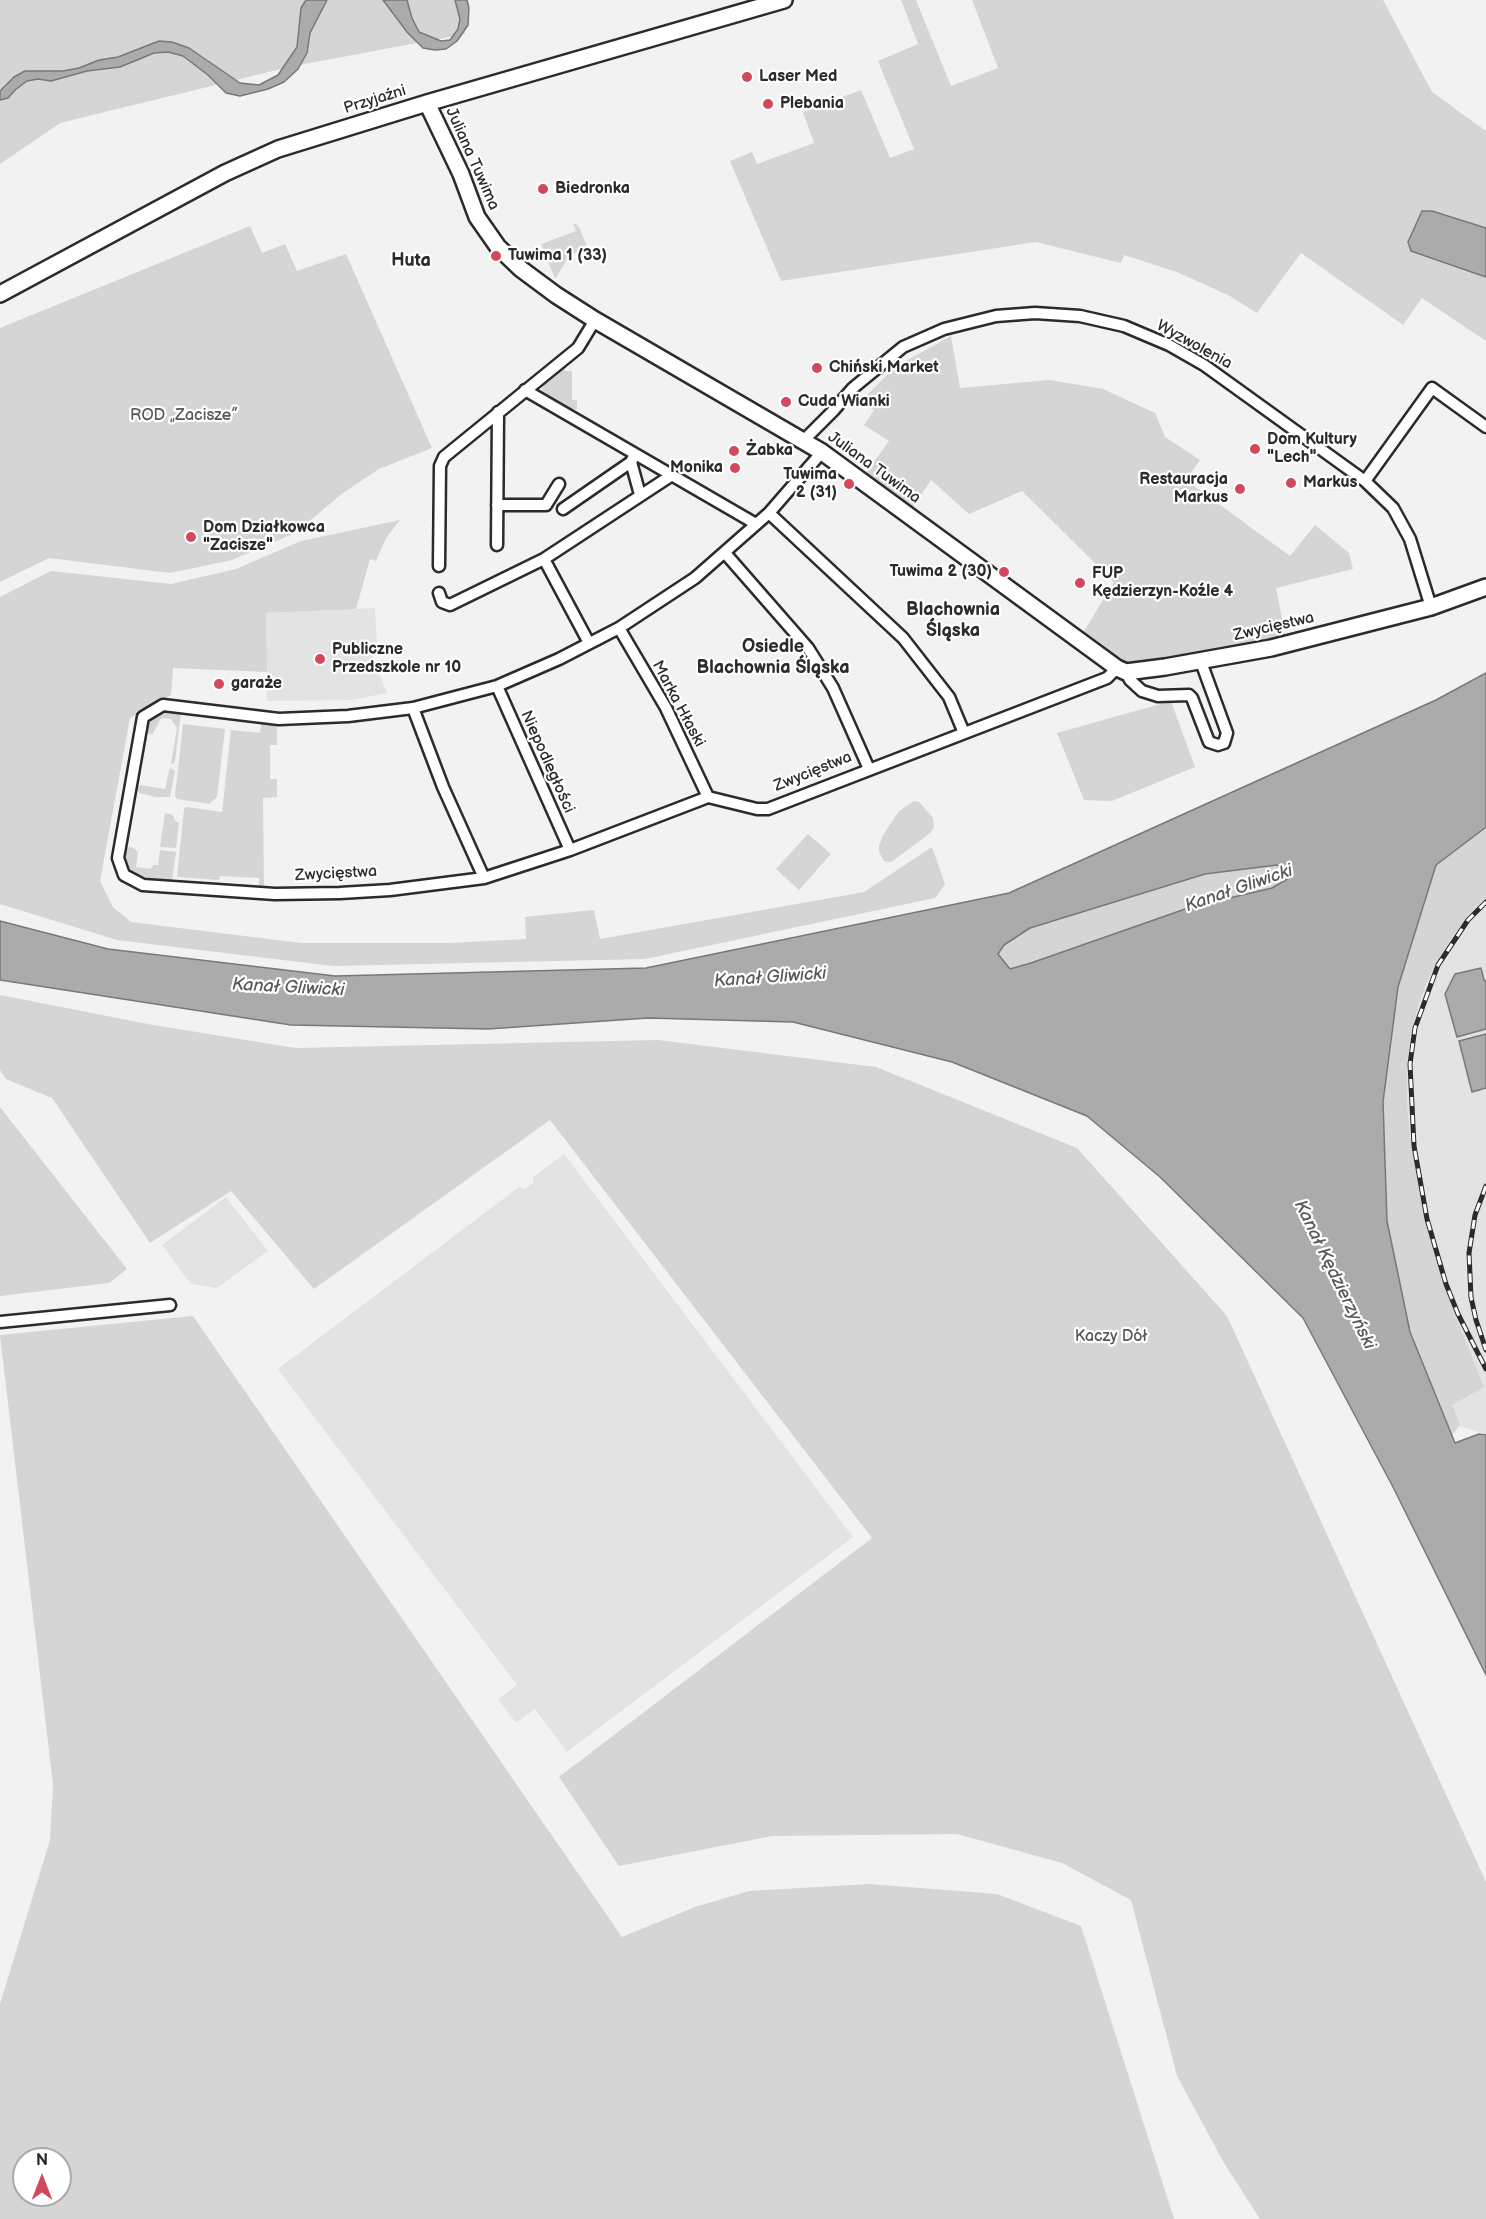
<!DOCTYPE html>
<html>
<head>
<meta charset="utf-8">
<style>
	body { margin:0 }
	#map { position:relative; width:1486px; height:2219px; overflow:hidden; background:#f2f2f2; font-family:"Balsamiq Sans",sans-serif }
	canvas { display:block }
	.north { position:absolute; left:12px; top:2147px; width:60px; height:60px; box-sizing:border-box; background:#fff; border:2px solid #aaa; border-radius:50%; rotate:0deg; font-size:16px; font-weight:700; line-height:24px; text-align:center; color:#2b2b2b }
	.north::after { content:''; display:block; margin:auto; width:21px; height:27px; background:#d1495b; clip-path:polygon(50% 0,100% 100%,50% 72%,0 100%) }
</style>
</head>
<body>
<div id="map">
<canvas width="1486" height="2219"></canvas>
<div class="north">N</div>
</div>
<script>
const g = document.querySelector('canvas').getContext('2d');
g.lineJoin = 'round';
function paint(path, color) {
  g.fillStyle = color;
  g.fill(path, 'evenodd');
}
function poly(rows) {
  const path = new Path2D();
  for (const r of rows) {
    path.moveTo(r[0], r[1]);
    for (let i = 2; i < r.length; i += 2) path.lineTo(r[i], r[i + 1]);
  }
  return path;
}
function strokePath(path, color, width, dash) {
  g.strokeStyle = color;
  g.lineWidth = width;
  g.lineCap = dash ? 'butt' : 'round';
  g.setLineDash(dash || []);
  g.stroke(path);
}
function label(font, color, halo, rows, align = 'center') {
  g.font = font + ' "Balsamiq Sans",sans-serif';
  g.lineWidth = 4.5;
  g.setLineDash([]);
  g.textBaseline = 'middle';
  g.strokeStyle = halo;
  g.fillStyle = color;
  for (const [text, x, y, turn = 0] of rows) {
    g.save();
    g.translate(x, y);
    g.rotate((+turn || 0) * Math.PI / 180);
    g.textAlign = isNaN(turn) ? turn : align;
    if (halo) g.strokeText(text, 0, 0);
    g.fillText(text, 0, 0);
    g.restore();
  }
}
const built = poly([
	[375,608,377,644,369,648,387,693,351,700,267,701,266,613],
	[1486,885,1486,1434,1459,1426,1449,1404,1442,1289,1411,1166,1404,1061,1411,1016,1447,937],
	[564,1154,853,1537,567,1752,535,1709,516,1723,498,1699,517,1685,278,1369,519,1187,525,1189,533,1183,533,1177],
	[226,1197,268,1251,217,1288,191,1284,162,1245]
]);
const green = poly([
	[0,0,462,0,465,34,289,67,60,123,0,164],
	[901,0,916,0,951,86,998,68,972,0,1383,0,1432,92,1486,131,1486,341,1422,298,1403,325,1301,253,1257,313,1230,296,1177,272,1124,255,1121,263,1036,242,781,281,730,161,752,152,757,164,814,143,803,112,861,90,890,158,914,149,878,61,918,44],
	[576,224,579,227,588,249,587,253,585,257,581,251,570,255,555,279,541,244,576,231,573,224],
	[250,226,262,253,285,244,297,271,346,254,432,448,379,469,343,493,295,533,232,560,170,573,49,558,0,582,0,328],
	[951,336,960,388,1049,380,1103,389,1155,413,1165,437,1200,460,1186,480,1290,556,1315,525,1349,553,1353,569,1276,588,1287,644,1126,672,1078,641,1114,582,1022,491,969,514,931,480,913,507,865,474,889,441,864,425,874,410,861,401,895,367],
	[565,362,565,371,572,371,572,400,577,400,577,409,569,410,543,395,542,392,544,381],
	[400,520,386,538,376,561,370,559,356,609,266,613,267,672,173,668,171,695,130,718,100,881,113,907,131,922,301,943,449,943,526,939,525,917,594,910,600,939,864,892,932,847,945,884,935,898,645,959,333,966,117,940,0,904,0,597,51,571,171,584,236,569,301,541],
	[1171,701,1195,767,1112,801,1084,800,1057,733],
	[167,710,181,712,175,761,173,764,171,764,177,728,171,719,162,718,160,720,152,735,146,732,148,723,152,718],
	[262,720,272,722,277,728,277,745,270,745,270,779,277,779,277,797,263,798,264,890,259,888,259,878,220,876,219,880,177,877,184,809,186,807,222,812,231,730,260,733],
	[183,724,225,729,217,797,209,804,177,799,175,796],
	[170,767,175,771,170,797,155,797,139,793,137,788,141,785,165,789],
	[914,801,919,802,933,818,934,828,930,833,897,858,891,862,884,861,879,852,879,846,883,835,899,811],
	[165,813,173,815,175,821,179,823,176,848,160,847],
	[1486,827,1486,897,1466,917,1435,964,1422,994,1412,1028,1407,1064,1407,1105,1411,1146,1425,1220,1455,1315,1484,1387,1452,1405,1460,1425,1452,1435,1410,1332,1387,1221,1383,1102,1398,987,1436,865],
	[808,834,831,854,799,890,776,869],
	[132,847,138,852,136,867,151,869,153,865,158,865,160,850,176,852,172,879,169,882,147,878,131,871,124,856,125,848],
	[1277,865,1292,877,1272,888,1191,907,1031,963,1010,969,998,954,1004,945,1030,928,1205,874],
	[0,995,153,1025,296,1048,658,1040,876,1067,1077,1148,1227,1316,1486,1882,1486,2219,1260,2219,1224,2163,1177,2076,1131,1900,1062,1863,957,1834,772,1836,619,1866,559,1777,872,1538,550,1120,314,1289,231,1191,150,1243,52,1098,6,1079,0,1070],
	[0,1107,127,1269,109,1283,0,1296],
	[193,1316,622,1937,695,1907,749,1891,869,1884,997,1894,1081,1926,1174,2219,0,2219,0,2004,50,1840,53,1785,0,1335],
	[24,2159,60,2159,60,2195,24,2195]
]);
const water = poly([
	[306,0,327,0,310,33,307,53,298,69,284,82,268,89,240,96,226,93,208,75,183,56,168,52,154,53,120,67,87,71,51,81,38,79,27,81,15,90,8,98,0,100,0,91,14,77,25,71,63,71,79,68,99,60,118,57,159,41,172,42,189,48,240,83,259,85,278,75,297,47,301,8,306,0],
	[383,0,407,0,412,18,419,32,441,41,450,40,458,29,460,19,455,0,467,0,469,8,468,25,457,41,446,49,435,50,423,48,407,32,383,0],
	[1422,211,1432,211,1486,228,1486,277,1411,251,1408,242,1422,211],
	[1486,673,1486,827,1436,865,1398,987,1383,1102,1387,1221,1410,1332,1455,1443,1479,1434,1486,1435,1486,1675,1393,1487,1303,1318,1160,1177,1087,1116,952,1062,793,1022,648,1018,488,1029,291,1025,0,980,0,921,108,949,335,976,646,968,1009,893,1436,700,1486,673],
	[1277,865,1291,877,1272,888,1191,907,1031,963,1010,969,998,954,1004,945,1030,928,1205,874,1277,865],
	[1481,968,1484,980,1486,981,1486,1029,1457,1037,1445,994,1455,974,1481,968],
	[1486,1034,1486,1088,1472,1092,1459,1041,1486,1034]
]);
const street = poly([
	[525,390,756,524],
	[804,440,833,411,853,388,903,347,944,329,996,316,1035,313,1080,316,1124,326,1169,345,1204,365,1365,481,1393,508,1410,539,1431,607],
	[822,452,769,513,695,578,619,628,559,659,497,686,413,708,348,716,279,719,163,705,143,717,118,858,124,875,143,885,275,894,340,893,390,890,484,878,570,850,708,797,757,809,768,809,1107,678,1117,668],
	[631,462,639,491,641,495],
	[1365,481,1432,388,1486,427],
	[497,505,546,505,559,484],
	[563,509,631,462,635,454],
	[769,513,903,638,949,697,964,733],
	[497,545,498,412],
	[725,553,808,648,833,688,869,769],
	[544,559,589,643],
	[439,566,440,466,444,457,578,348,595,320],
	[439,593,442,602,450,605,544,559,672,475],
	[619,628,666,708,708,797],
	[1126,672,1130,680,1142,691,1158,696,1189,695,1192,698,1209,742,1218,745,1224,743,1227,733,1201,662],
	[497,686,570,850],
	[413,708,443,787,484,878],
	[0,1322,170,1305]
]);
const secondary = poly([
	[427,103,461,174,477,217,498,247,521,269,556,295,595,320,822,452,1117,668,1126,672,1165,667,1271,648,1431,607,1486,587],
	[0,294,225,173,278,149,427,103,784,0]
]);
const rail = poly([
	[1486,902,1468,920,1438,965,1415,1028,1410,1064,1414,1146,1427,1219,1446,1284,1458,1314,1486,1369],
	[1486,1186,1475,1215,1469,1253,1471,1297,1476,1320,1486,1350]
]);
const markers = [
	[747,77,6,"#d1495b"],
	[768,104,6,"#d1495b"],
	[543,189,6,"#d1495b"],
	[496,256,6,"#d1495b"],
	[817,368,6,"#d1495b"],
	[786,402,6,"#d1495b"],
	[1255,449,6,"#d1495b"],
	[734,451,6,"#d1495b"],
	[735,468,6,"#d1495b"],
	[1291,483,6,"#d1495b"],
	[849,484,6,"#d1495b"],
	[1240,489,6,"#d1495b"],
	[191,537,6,"#d1495b"],
	[1004,572,6,"#d1495b"],
	[1080,583,6,"#d1495b"],
	[320,659,6,"#d1495b"],
	[219,684,6,"#d1495b"]
];
const poiNames = [
	["Laser Med",759,77],
	["Plebania",780,104],
	["Biedronka",555,189],
	["Tuwima 1 (33)",508,256],
	["Chiński Market",829,368],
	["Cuda Wianki",798,402],
	["Dom Kultury",1267,440],
	["\"Lech\"",1267,458],
	["Żabka",746,451],
	["Monika",723,468,"right"],
	["Tuwima",837,475,"right"],
	["2 (31)",837,493,"right"],
	["Restauracja",1228,480,"right"],
	["Markus",1228,498,"right"],
	["Markus",1303,483],
	["Dom Działkowca",203,528],
	["\"Zacisze\"",203,546],
	["Tuwima 2 (30)",992,572,"right"],
	["FUP",1092,574],
	["Kędzierzyn-Koźle 4",1092,592],
	["Publiczne",332,650],
	["Przedszkole nr 10",332,668],
	["garaże",231,684]
];
const streetNames = [
	["Przyjaźni",375,100,-17],
	["Juliana Tuwima",472,159,66],
	["Wyzwolenia",1194,345,29],
	["Juliana Tuwima",874,468,36],
	["Zwycięstwa",1274,627,-13],
	["Marka Hłaski",678,704,62],
	["Niepodległości",547,762,66],
	["Zwycięstwa",813,772,-22],
	["Zwycięstwa",336,874,-3]
];
const parkNames = [
	["ROD „Zacisze”",184,416],
	["Kaczy Dół",1111,1337]
];
const neighbourhoodNames = [
	["Huta",411,261],
	["Blachownia",953,610],
	["Śląska",953,631],
	["Osiedle",773,647],
	["Blachownia Śląska",773,668]
];
const waterNames = [
	["Kanał Gliwicki",1239,889,-19],
	["Kanał Gliwicki",770,978,-4],
	["Kanał Gliwicki",288,988,3],
	["Kanał Kędzierzyński",1334,1275,64]
];
paint(built, '#e3e3e3');
paint(green, '#d5d5d5');
paint(water, '#ababab');
strokePath(water, '#787878', 1.5);
strokePath(street, '#2b2b2b', 15);
strokePath(secondary, '#2b2b2b', 20);
strokePath(street, '#fff', 10);
strokePath(secondary, '#fff', 15);
strokePath(rail, '#2b2b2b', 5);
strokePath(rail, '#fff', 3, [9]);
for (const [x, y, r, color] of markers) {
  const dot = new Path2D();
  dot.arc(x, y, r, 0, 2 * Math.PI);
  g.fillStyle = color;
  g.fill(dot);
  strokePath(dot, '#fff', 2);
}
label('bold 16px', '#2b2b2b', '#fff', poiNames, 'left');
label('16px', '#2b2b2b', '#fff', streetNames);
label('16px', '#565656', '#fff', parkNames);
label('bold 18px', '#2b2b2b', '#fff', neighbourhoodNames);
label('italic 18px', '#585858', '#fff', waterNames);
</script>
</body>
</html>
